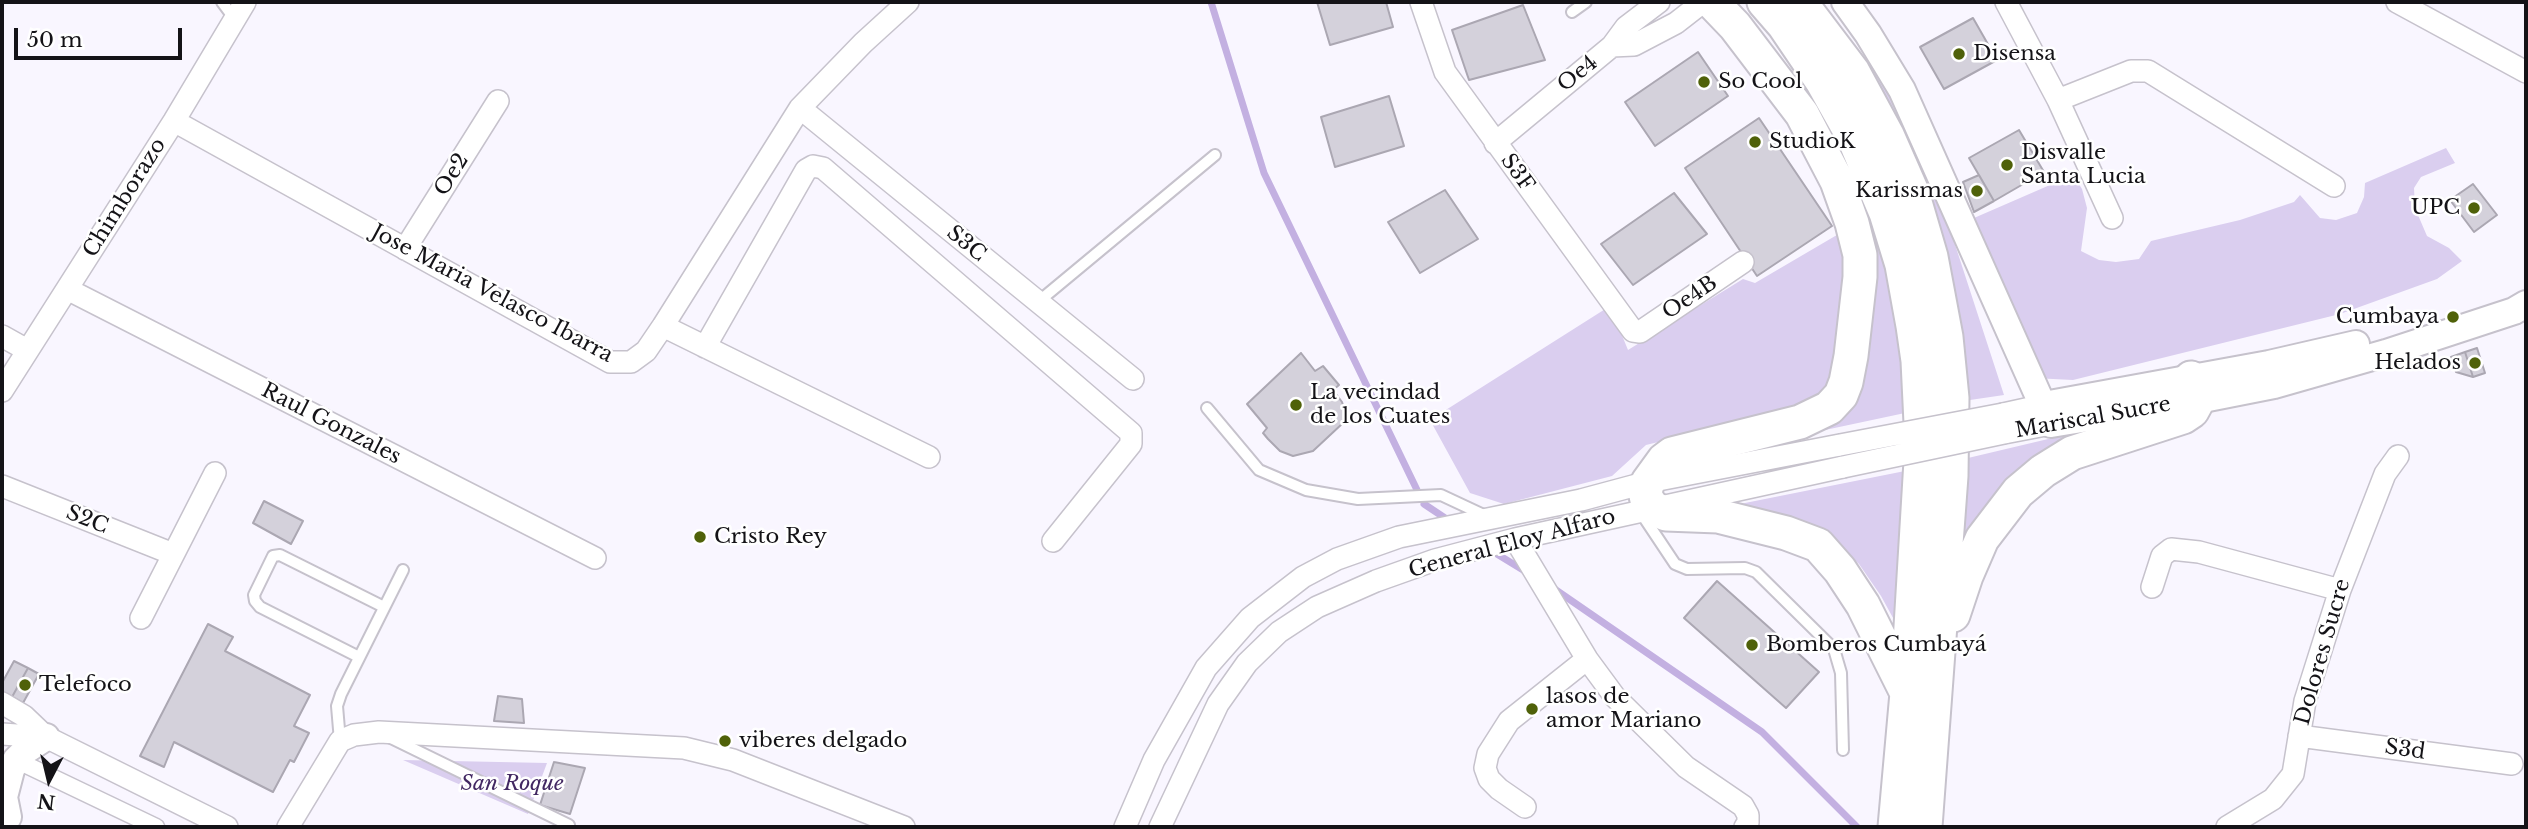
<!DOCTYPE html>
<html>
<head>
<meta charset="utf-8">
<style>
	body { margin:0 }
	#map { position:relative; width:2528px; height:829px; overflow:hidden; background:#f9f6ff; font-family:"Libre Baskerville",serif }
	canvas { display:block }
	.frame { position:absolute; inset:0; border:4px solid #141317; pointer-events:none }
	.north { position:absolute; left:14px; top:745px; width:70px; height:70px; -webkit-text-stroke:5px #fff; paint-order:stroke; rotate:187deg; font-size:19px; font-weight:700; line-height:28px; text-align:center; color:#141317 }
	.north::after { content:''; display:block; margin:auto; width:24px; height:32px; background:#141317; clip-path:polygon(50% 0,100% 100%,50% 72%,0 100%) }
	.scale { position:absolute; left:14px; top:28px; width:168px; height:32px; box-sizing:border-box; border:4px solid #141317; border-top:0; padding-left:9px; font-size:21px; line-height:24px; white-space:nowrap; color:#141317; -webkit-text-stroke:5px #fff; paint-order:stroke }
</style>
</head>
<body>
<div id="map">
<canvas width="2528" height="829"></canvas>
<div class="frame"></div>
<div class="north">N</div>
<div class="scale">50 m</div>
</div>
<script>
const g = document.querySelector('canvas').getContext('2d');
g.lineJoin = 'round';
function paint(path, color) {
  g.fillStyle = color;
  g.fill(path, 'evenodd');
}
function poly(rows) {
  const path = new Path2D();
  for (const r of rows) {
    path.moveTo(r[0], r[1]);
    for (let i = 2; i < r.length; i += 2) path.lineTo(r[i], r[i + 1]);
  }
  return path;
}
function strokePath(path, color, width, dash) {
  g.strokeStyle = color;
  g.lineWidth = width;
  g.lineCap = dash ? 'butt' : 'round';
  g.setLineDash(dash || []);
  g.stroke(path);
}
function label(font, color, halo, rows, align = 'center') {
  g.font = font + ' "Libre Baskerville",serif';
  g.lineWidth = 5;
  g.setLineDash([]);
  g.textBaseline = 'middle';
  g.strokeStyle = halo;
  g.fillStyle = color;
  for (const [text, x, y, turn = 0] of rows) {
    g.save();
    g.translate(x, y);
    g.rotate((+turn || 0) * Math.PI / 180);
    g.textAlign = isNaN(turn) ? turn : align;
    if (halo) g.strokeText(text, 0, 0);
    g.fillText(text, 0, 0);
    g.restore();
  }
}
const green = poly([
	[1864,68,1879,72,1948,223,2004,395,1970,400,1961,321,1942,239],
	[2446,148,2455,163,2421,177,2414,188,2415,208,2427,236,2449,248,2462,261,2437,279,2340,314,2073,380,2033,378,1974,218,2073,175,2082,189,2087,208,2081,251,2099,260,2116,262,2139,259,2151,241,2240,220,2294,202,2300,195,2320,218,2336,220,2357,213,2364,197,2365,183],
	[1872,220,1890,278,1900,340,1905,413,1811,433,1870,304],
	[1842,232,1845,275,1839,343,1826,401,1646,445,1612,476,1504,504,1470,493,1430,420,1610,306,1628,350,1743,279,1755,283],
	[2103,426,1958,575,1968,458],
	[1905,471,1898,627,1881,596,1859,564,1831,538,1735,505],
	[403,760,547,763,528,814]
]);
const stream = poly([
	[1211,2,1264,173,1418,492],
	[1424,504,1451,522],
	[1492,551,1528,573],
	[1553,588,1762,732,1857,827]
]);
const building = poly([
	[1317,2,1386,2,1393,27,1330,45,1317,2],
	[1523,5,1545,60,1469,80,1452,30,1523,5],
	[1973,18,1997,60,1944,89,1920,47,1973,18],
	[1698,52,1728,96,1655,146,1625,102,1698,52],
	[1389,96,1404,146,1335,167,1321,117,1389,96],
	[1759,118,1832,226,1757,276,1685,168,1759,118],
	[2019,130,2044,172,1994,201,1969,158,2019,130],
	[1979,175,1994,201,1974,212,1963,182,1979,175],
	[2473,184,2497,215,2474,232,2450,200,2473,184],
	[1445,190,1478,239,1420,273,1388,222,1445,190],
	[1674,193,1707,234,1633,285,1601,244,1674,193],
	[2477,348,2485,373,2473,377,2465,352,2477,348],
	[2465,352,2473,377,2456,372,2451,357,2465,352],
	[1301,353,1315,371,1323,366,1339,385,1333,390,1342,402,1345,412,1343,423,1313,451,1293,456,1280,451,1268,439,1263,433,1267,428,1247,404,1301,353],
	[264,501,303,521,291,544,253,523,264,501],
	[1717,581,1819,672,1786,708,1684,618,1717,581],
	[208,624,233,637,225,651,310,695,294,726,309,733,294,762,290,760,273,792,174,742,164,767,140,756,208,624],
	[14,661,28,668,12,697,2,692,2,683,14,661],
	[28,668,39,674,23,703,12,697,28,668],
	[498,696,522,699,524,723,494,721,498,696],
	[554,762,585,768,570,814,540,805,554,762]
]);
const service = poly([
	[222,2,234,18],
	[1572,12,1586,2],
	[1038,302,1215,155],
	[1207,408,1259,470,1306,490,1358,499,1441,495,1488,517],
	[1641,513,1675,564,1687,569,1745,568,1756,572,1834,649,1841,673,1843,750],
	[359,657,260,607,255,601,254,595,273,556,280,555,384,607],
	[391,738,569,825],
	[340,741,337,706,341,694,403,570]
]);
const pedestrian = poly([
	[16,760,156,827]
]);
const minor = poly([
	[1421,2,1445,72,1633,331,1640,332,1743,262],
	[2006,2,2058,100,2112,218],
	[2397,2,2526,72],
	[1612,46,1634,45,1676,23,1703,2],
	[2058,100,2131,71,2148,71,2334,186],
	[800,108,1133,379],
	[174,121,610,362,631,362,646,351,663,326,800,108,863,43,908,2],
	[1495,143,1612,46,1626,27,1659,2],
	[405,249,498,101],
	[67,289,595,558],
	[663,326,929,457],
	[2,336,27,350],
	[705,347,806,170,813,166,823,168,1131,433,1131,444,1053,541],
	[2,391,174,121,245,2],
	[2003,414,2044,405],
	[2004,433,2051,424],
	[2,486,173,554],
	[1515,539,1587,659,1615,697,1686,767,1743,806,1748,815,1748,823,1745,827],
	[2152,587,2162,556,2171,549,2199,552,2340,590],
	[141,618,215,473],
	[2,703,24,716,46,737,227,827],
	[2,734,46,737],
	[2299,736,2512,764],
	[1525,807,1499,789,1489,779,1485,768,1488,754,1509,721,1587,659],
	[288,827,340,741,354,735,379,732,684,748,733,760,904,827],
	[1125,827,1154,760,1206,668,1250,618,1303,577,1337,559,1399,537,1581,500,1648,482,1840,445],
	[1160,827,1218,704,1247,663,1279,632,1317,607,1376,581,1435,560,1515,539,1843,467],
	[2227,827,2273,799,2293,774,2305,701,2340,590,2385,474,2398,456]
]);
const tertiary = poly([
	[1845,2,1868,34,1902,90,2051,424,2198,400,2274,385,2386,353,2514,311,2526,304],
	[2044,405,2269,364,2356,344],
	[8,817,4,797,11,770,16,760,26,750,46,737]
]);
const primary = poly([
	[1712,2,1735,26,1802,114,1837,181,1852,223,1860,255,1860,277,1851,356,1846,382,1841,395,1829,408,1800,422,1672,454,1664,460,1648,482,1645,491,1647,500,1653,508,1666,514,1718,516,1786,533,1818,545,1840,570,1863,605,1907,693],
	[1764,2,1784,25,1822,81,1854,138,1886,213,1902,265,1913,326,1918,361,1922,444,1907,693,1895,827],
	[1800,2,1853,72,1887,135,1912,192,1931,257,1946,337,1952,398,1951,476,1925,827],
	[1953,615,1966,576,1982,539,2018,492,2043,471,2072,453,2183,417,2192,411,2198,400,2191,378]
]);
const minorBridge = poly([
	[1840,445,2003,414],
	[1843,467,2004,433]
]);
const markers = [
	[1959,54,7,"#4f6109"],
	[1704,82,7,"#4f6109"],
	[1755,142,7,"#4f6109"],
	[2007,165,7,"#4f6109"],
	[1977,191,7,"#4f6109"],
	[2474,208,7,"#4f6109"],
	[2453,317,7,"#4f6109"],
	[2475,363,7,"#4f6109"],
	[1296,405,7,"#4f6109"],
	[700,537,7,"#4f6109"],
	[1752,645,7,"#4f6109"],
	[25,685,7,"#4f6109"],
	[1532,709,7,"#4f6109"],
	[725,741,7,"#4f6109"]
];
const poiNames = [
	["Disensa",1973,54],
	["So Cool",1718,82],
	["StudioK",1769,142],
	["Disvalle",2021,153],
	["Santa Lucia",2021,177],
	["Karissmas",1963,191,"right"],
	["UPC",2460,208,"right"],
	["Cumbaya",2439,317,"right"],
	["Helados",2461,363,"right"],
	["La vecindad",1310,393],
	["de los Cuates",1310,417],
	["Cristo Rey",714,537],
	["Bomberos Cumbayá",1766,645],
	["Telefoco",39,685],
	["lasos de",1546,697],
	["amor Mariano",1546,721],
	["viberes delgado",739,741]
];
const streetNames = [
	["Oe4",1578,74,-39],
	["S3F",1517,173,54],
	["Oe2",452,175,-58],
	["Chimborazo",125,198,-58],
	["S3C",966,244,39],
	["Jose Maria Velasco Ibarra",492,294,28],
	["Oe4B",1690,298,-34],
	["Mariscal Sucre",2093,418,-10],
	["Raul Gonzales",331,424,27],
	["S2C",87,520,22],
	["General Eloy Alfaro",1512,544,-15],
	["Dolores Sucre",2323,652,-74],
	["S3d",2405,750,8]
];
const parkNames = [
	["San Roque",512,784]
];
paint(green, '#daceef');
strokePath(stream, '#c3b0e1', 7);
paint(building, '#d4d1db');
strokePath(building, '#aba7b2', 2);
strokePath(service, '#c6c2cc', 14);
strokePath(pedestrian, '#c6c2cc', 19);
strokePath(minor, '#c6c2cc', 24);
strokePath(tertiary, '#c6c2cc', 30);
strokePath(primary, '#c6c2cc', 37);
strokePath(service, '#fff', 10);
strokePath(pedestrian, '#fff', 16);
strokePath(minor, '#fff', 21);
strokePath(tertiary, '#fff', 26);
strokePath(primary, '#fff', 33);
strokePath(minorBridge, '#c6c2cc', 24, []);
strokePath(minorBridge, '#fff', 21);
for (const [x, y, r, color] of markers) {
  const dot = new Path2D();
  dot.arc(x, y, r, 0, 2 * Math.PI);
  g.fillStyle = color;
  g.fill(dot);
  strokePath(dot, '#fff', 2.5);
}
label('21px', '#141317', '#fff', poiNames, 'left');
label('21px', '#141317', '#fff', streetNames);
label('italic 21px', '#422862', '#fff', parkNames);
</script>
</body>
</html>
